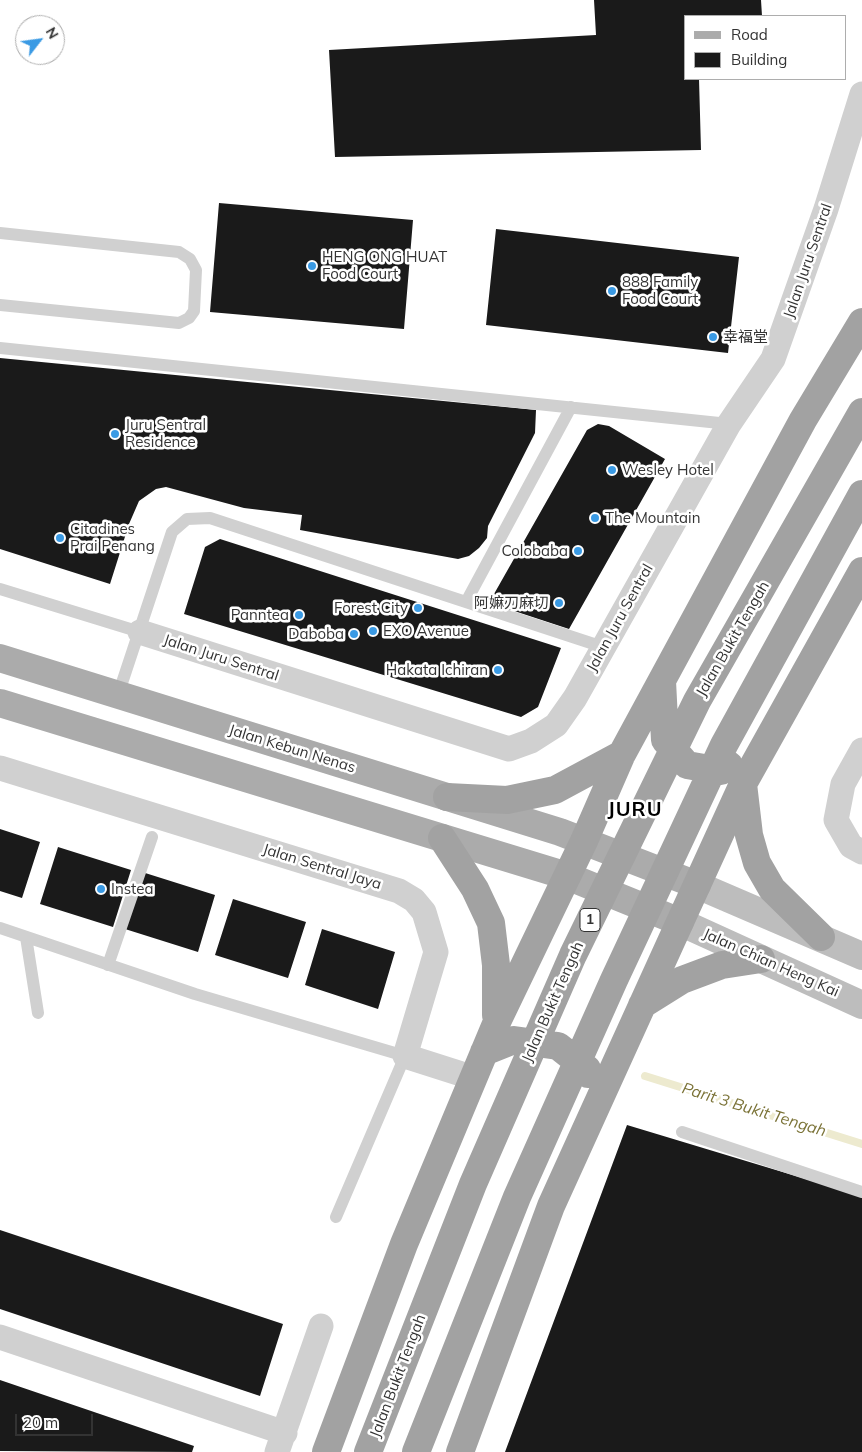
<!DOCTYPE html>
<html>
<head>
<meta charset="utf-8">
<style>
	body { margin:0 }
	#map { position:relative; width:862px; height:1452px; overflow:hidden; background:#fff; font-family:Mulish,sans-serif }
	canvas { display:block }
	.legend { position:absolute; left:684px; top:15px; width:162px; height:65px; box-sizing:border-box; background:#fff; border:1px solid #adadad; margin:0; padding:6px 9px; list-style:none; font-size:15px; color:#333 }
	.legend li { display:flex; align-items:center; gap:10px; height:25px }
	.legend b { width:25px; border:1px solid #adadad }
	.north { position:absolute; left:15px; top:15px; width:50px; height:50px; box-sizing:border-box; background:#fff; border:1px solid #adadad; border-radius:50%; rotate:60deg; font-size:14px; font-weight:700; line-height:20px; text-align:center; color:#333 }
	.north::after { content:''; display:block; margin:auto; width:18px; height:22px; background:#3a9ae4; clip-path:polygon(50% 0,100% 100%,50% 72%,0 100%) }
	.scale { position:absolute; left:15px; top:1414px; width:78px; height:22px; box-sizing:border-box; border:2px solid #333; border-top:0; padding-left:6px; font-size:15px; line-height:18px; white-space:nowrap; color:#333; -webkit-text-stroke:4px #fff; paint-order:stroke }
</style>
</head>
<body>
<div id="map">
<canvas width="862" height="1452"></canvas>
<ul class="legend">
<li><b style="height:6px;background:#ababab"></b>Road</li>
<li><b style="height:14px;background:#1a1a1a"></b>Building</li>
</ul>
<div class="north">N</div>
<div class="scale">20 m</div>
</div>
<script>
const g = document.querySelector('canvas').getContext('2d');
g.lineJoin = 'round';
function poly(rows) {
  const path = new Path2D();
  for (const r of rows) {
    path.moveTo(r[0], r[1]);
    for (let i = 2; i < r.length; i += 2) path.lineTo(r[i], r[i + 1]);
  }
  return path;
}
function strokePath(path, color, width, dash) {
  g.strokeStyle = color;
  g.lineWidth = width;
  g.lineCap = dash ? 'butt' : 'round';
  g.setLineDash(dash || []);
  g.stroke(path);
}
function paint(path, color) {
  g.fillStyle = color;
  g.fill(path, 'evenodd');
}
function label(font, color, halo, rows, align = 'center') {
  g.font = font + ' Mulish,"Noto Sans SC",sans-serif';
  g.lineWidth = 5;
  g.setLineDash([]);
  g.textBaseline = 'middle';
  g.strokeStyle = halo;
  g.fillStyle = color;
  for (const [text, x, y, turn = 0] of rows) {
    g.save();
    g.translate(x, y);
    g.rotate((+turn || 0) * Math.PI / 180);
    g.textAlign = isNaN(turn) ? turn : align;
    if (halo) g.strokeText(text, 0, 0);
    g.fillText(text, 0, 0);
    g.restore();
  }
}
const stream = poly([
	[645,1076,862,1144]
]);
const building = poly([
	[594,0,761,0,762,16,686,16,686,79,699,79,701,150,335,157,329,50,596,35],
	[219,203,413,220,404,329,210,312],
	[496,229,739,257,728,353,486,325],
	[0,358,536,410,535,433,488,526,487,538,479,548,469,556,458,559,300,530,302,515,244,508,166,487,156,489,139,501,129,524,110,584,0,549],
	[598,424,609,426,665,459,569,629,499,606,494,594,587,430],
	[220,539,561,648,538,707,521,717,184,614,205,547],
	[0,829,40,842,22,898,0,891],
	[58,847,131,870,113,927,40,904],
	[142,872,215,895,198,952,125,929],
	[233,899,306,922,288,978,215,955],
	[322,929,395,952,378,1009,305,985],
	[627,1125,862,1196,862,1452,505,1452],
	[0,1230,283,1324,260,1396,0,1309],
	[0,1380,194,1446,192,1452,0,1451]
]);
const service = poly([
	[0,233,179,252,190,259,196,270,194,311,189,318,179,323,0,305],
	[0,348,729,424],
	[0,589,140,632],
	[466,602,571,407],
	[118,695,172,532,187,519,210,518,603,647],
	[0,928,195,994,405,1056,336,1217],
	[26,937,38,1013],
	[108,965,152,837],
	[682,1132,862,1192]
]);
const minor = poly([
	[140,632,509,749,531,741,556,725,575,698,729,424,773,359,826,209,862,94],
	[862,750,843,784,836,820,851,846,862,852],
	[0,768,399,891,414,900,424,912,436,952,405,1056,474,1078],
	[0,1337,285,1433],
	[277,1452,321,1326]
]);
const secondary = poly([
	[697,885,862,956],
	[680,922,862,1005]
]);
const primary = poly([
	[0,658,560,832,697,885],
	[0,703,567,876,680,922]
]);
const trunk = poly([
	[662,681,665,740,687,765,721,771,729,765],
	[743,784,749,835,757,863,772,889,821,937],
	[447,797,507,800,555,790,622,754],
	[442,838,475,889,491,923,496,965,496,1015],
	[642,1005,682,980,722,965,761,959],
	[484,1052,514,1040,558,1046,587,1069,588,1074],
	[326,1452,404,1244,496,1024,584,841,622,754,803,420,862,322],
	[368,1452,473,1184,573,955,697,701,862,412],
	[416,1452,517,1197,614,980,724,745,862,494],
	[460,1452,551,1206,680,922,743,784,862,571]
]);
const markers = [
	[312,266,5,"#3a9ae4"],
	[612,291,5,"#3a9ae4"],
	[713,337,5,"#3a9ae4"],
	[115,434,5,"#3a9ae4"],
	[612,470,5,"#3a9ae4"],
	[595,518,5,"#3a9ae4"],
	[60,538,5,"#3a9ae4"],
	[578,551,5,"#3a9ae4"],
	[559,603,5,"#3a9ae4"],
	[418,608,5,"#3a9ae4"],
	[299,615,5,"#3a9ae4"],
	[373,631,5,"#3a9ae4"],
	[354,634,5,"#3a9ae4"],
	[498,670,5,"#3a9ae4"],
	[101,889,5,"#3a9ae4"]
];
const shields = [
	[590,920,20]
];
const shieldNames = [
	["1",590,920]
];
const poiNames = [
	["HENG ONG HUAT",322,257],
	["Food Court",322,274],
	["888 Family",622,282],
	["Food Court",622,299],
	["幸福堂",723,337],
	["Juru Sentral",125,425],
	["Residence",125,442],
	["Wesley Hotel",622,470],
	["The Mountain",605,518],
	["Citadines",70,529],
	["Prai Penang",70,546],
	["Colobaba",568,551,"right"],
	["阿嫲刀麻切",549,603,"right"],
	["Forest City",408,608,"right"],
	["Panntea",289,615,"right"],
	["EXO Avenue",383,631],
	["Daboba",344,634,"right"],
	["Hakata Ichiran",488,670,"right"],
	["Instea",111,889]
];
const streetNames = [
	["Jalan Juru Sentral",808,261,-71],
	["Jalan Juru Sentral",620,618,-61],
	["Jalan Bukit Tengah",733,639,-60],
	["Jalan Juru Sentral",221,658,18],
	["Jalan Kebun Nenas",292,749,17],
	["Jalan Sentral Jaya",322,867,17],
	["Jalan Chian Heng Kai",771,963,24],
	["Jalan Bukit Tengah",553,1002,-66],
	["Jalan Bukit Tengah",398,1376,-69]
];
const waterNames = [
	["Parit 3 Bukit Tengah",754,1110,17]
];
const districtNames = [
	["JURU",635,810]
];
strokePath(stream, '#edeacf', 8);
paint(building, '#1a1a1a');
strokePath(service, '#d0d0d0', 12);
strokePath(minor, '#d0d0d0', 25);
strokePath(secondary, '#bdbdbd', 28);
strokePath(primary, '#ababab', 28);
strokePath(trunk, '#a2a2a2', 28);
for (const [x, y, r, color] of markers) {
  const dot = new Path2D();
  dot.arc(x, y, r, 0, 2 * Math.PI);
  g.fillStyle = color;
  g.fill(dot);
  strokePath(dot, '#fff', 2);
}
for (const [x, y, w] of shields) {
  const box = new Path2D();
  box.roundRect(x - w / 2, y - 11.5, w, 23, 4);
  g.fillStyle = '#fff';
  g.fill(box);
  strokePath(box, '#333', 1);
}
label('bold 14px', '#333', null, shieldNames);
label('15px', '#333', '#fff', poiNames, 'left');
label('15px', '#333', '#fff', streetNames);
label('italic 16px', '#7b7337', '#fff', waterNames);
g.letterSpacing = '1px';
label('bold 20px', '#000', '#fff', districtNames);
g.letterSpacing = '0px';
</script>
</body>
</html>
